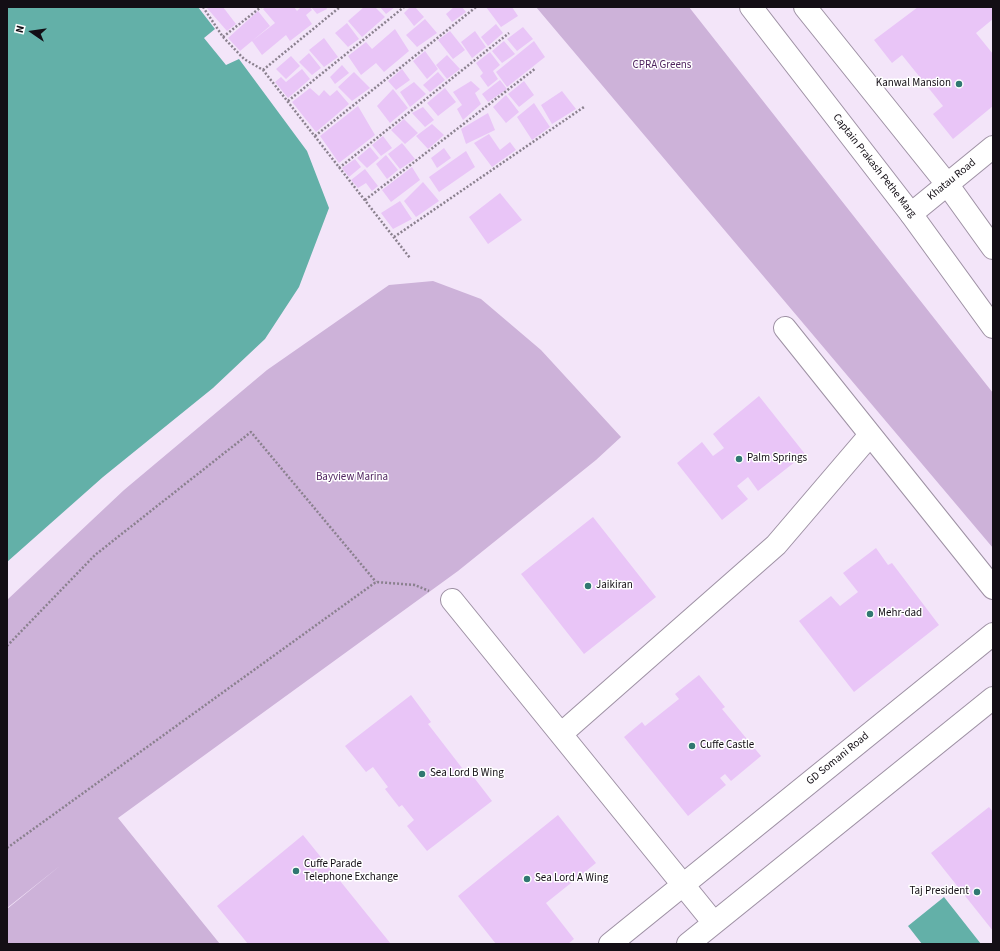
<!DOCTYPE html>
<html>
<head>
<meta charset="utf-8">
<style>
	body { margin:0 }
	#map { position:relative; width:1000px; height:951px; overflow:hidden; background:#f3e5f9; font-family:"Source Sans 3",sans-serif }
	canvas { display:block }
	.frame { position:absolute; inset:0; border:8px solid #130e15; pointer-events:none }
	.north { position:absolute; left:12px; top:12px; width:40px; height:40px; -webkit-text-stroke:3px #fff; paint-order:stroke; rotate:283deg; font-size:11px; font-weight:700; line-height:16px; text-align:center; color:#130e15 }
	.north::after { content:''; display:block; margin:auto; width:14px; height:18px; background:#130e15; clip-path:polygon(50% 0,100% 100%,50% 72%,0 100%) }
</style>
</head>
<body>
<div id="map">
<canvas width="1000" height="951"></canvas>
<div class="frame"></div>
<div class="north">N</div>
</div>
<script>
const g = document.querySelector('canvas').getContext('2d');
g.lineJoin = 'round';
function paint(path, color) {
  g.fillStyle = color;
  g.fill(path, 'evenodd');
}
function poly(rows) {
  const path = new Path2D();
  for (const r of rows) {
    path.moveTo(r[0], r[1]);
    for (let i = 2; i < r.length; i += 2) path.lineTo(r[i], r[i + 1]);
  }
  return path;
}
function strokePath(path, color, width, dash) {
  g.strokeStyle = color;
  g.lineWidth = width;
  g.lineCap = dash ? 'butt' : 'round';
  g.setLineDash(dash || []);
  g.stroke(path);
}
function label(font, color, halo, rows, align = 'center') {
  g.font = font + ' "Source Sans 3",sans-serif';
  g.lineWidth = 3;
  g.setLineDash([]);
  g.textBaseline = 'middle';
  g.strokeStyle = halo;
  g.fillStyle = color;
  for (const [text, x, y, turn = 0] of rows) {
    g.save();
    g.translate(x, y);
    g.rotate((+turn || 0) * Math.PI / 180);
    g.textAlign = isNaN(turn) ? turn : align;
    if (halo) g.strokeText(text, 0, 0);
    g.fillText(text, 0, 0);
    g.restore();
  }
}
const green = poly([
	[536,7,689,7,993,393,993,548],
	[433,281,481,299,541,350,621,437,596,460,458,571,118,818,220,944,7,944,7,909,61,865,7,908,7,600,124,490,267,370,389,285]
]);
const water = poly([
	[7,7,198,7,215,29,204,38,226,65,239,59,307,151,329,208,299,287,265,339,213,388,103,477,7,562],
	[944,897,981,944,922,944,908,926]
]);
const building = poly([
	[206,7,223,7,236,24,227,31],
	[266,7,294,7,297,11,301,7,310,7,312,10,306,15,312,24,290,41,286,35,262,55,252,41,275,23,263,9],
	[311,7,326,7,327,9,317,14],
	[364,7,375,7,385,17,362,37,348,21],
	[380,7,395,7,386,14],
	[410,7,415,7,424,17,414,26,404,13],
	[454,7,462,7,466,12,452,22,446,14],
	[486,7,512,7,518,16,501,27],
	[918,7,993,7,993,19,976,33,993,54,993,106,953,139,933,114,943,106,902,55,892,63,874,40],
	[258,11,270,26,240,51,228,38],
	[425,19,437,33,417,47,406,35],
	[347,23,359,39,348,47,335,33],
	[496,24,503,33,488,46,481,37],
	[523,27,533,39,517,51,507,39],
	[395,29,409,51,384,72,376,63,361,75,348,56,366,42,372,49],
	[450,31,465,50,453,59,438,40],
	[475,31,486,47,472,58,461,42],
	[324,38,338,57,324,67,309,50],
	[504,41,515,54,502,63,492,51],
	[534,41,545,57,507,87,496,72],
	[425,51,438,69,427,79,413,61],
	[490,52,500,65,493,71,498,79,488,87,480,76,483,73,476,63],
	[309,53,321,68,312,75,299,62],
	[447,55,460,69,447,79,436,65],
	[291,56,300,66,286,79,276,69],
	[342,65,349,73,335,84,330,77],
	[302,69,310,79,288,98,275,82,281,77,286,82],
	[402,69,410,80,396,90,388,81],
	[354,72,370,88,352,101,338,87],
	[438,72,445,80,430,92,423,85],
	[500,80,507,89,488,102,482,94],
	[471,81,480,89,475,93,481,104,463,120,457,109,462,105,453,92],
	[524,81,534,95,519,107,508,94],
	[414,82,426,94,410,107,400,92],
	[310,88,319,96,324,90,330,96,337,90,349,104,316,132,292,102],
	[445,88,456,102,438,116,427,103],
	[393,89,408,108,390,123,377,106],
	[562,91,576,109,552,124,541,105],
	[506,95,519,112,506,123,493,107],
	[534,103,550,127,532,140,517,117],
	[358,106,375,135,339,163,320,136],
	[423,107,434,120,425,127,412,113],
	[488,113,495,130,466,144,461,129],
	[404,119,418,133,405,144,391,130],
	[432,124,444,135,428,149,416,136],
	[489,134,500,150,510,142,516,150,492,167,474,143],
	[383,136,392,148,381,156,372,145],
	[402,143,415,159,400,169,388,154],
	[370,147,379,158,367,168,357,158],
	[444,148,451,158,437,168,431,158],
	[466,151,475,167,439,192,429,177],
	[386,155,398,170,387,179,376,164],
	[355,159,361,167,349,177,342,168],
	[412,167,420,180,391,202,382,190],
	[365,169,378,186,372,191,366,183,358,188,351,180],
	[423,182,439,201,416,217,404,201],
	[500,193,522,220,488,244,469,217],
	[400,201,412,219,393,229,381,213],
	[759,396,805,454,758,491,748,477,737,486,748,499,722,520,677,463,702,442,713,456,724,448,713,434],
	[593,517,656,597,584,654,521,574],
	[876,548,888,565,892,563,939,625,854,692,799,621,831,596,840,606,858,592,843,573],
	[699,675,725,707,722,709,761,756,731,781,725,774,720,778,726,785,688,816,624,737,642,722,645,726,679,699,675,694],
	[411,695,431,722,428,724,469,777,472,775,492,801,427,851,407,826,414,820,402,805,399,807,385,789,388,787,373,767,366,772,345,746],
	[989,807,993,812,993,931,931,853],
	[558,815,596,863,546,903,574,939,568,944,496,944,458,896],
	[303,835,391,944,248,944,217,906]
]);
const path = poly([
	[203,7,223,37,244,59,263,70,410,258],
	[223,37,261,7],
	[263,70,340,7],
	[288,101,404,7],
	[315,136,476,7],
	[339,168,509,33],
	[365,200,536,68],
	[394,237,584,107],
	[7,646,95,555,251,432,376,582],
	[7,848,376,582,415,585,429,591]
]);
const street = poly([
	[911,214,993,147],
	[785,328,993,588],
	[452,600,714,923],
	[561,734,776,545,870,435],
	[610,944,993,634],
	[688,944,993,698]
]);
const secondary = poly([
	[751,7,911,214,993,327],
	[805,7,947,184,993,248]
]);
const markers = [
	[959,84,4,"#307871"],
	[739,459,4,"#307871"],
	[588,586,4,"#307871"],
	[870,614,4,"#307871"],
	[692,746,4,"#307871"],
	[422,774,4,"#307871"],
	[296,871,4,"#307871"],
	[527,879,4,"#307871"],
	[977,892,4,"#307871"]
];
const parkNames = [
	["CPRA Greens",662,66],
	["Bayview Marina",352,478]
];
const poiNames = [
	["Kanwal Mansion",951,84,"right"],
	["Palm Springs",747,459],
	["Jaikiran",596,586],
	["Mehr-dad",878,614],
	["Cuffe Castle",700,746],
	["Sea Lord B Wing",430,774],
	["Cuffe Parade",304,865],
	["Telephone Exchange",304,878],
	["Sea Lord A Wing",535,879],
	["Taj President",969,892,"right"]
];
const streetNames = [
	["Captain Prakash Pethe Marg",874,166,52],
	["Khatau Road",952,180,-39],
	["GD Somani Road",838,759,-39]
];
paint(green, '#cdb2d9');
paint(water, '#63b0a8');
paint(building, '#e9c5f7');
strokePath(street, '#9e91a4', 24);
strokePath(secondary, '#9e91a4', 24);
strokePath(path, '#8a808e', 2.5, [2, 2]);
strokePath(street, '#fff', 22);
strokePath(secondary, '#fff', 22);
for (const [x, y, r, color] of markers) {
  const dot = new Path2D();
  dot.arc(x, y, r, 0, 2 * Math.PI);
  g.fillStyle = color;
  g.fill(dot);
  strokePath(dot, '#fff', 1.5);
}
label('11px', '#502560', '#fff', parkNames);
label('11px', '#130e15', '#fff', poiNames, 'left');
label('11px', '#130e15', '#fff', streetNames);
</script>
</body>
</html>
